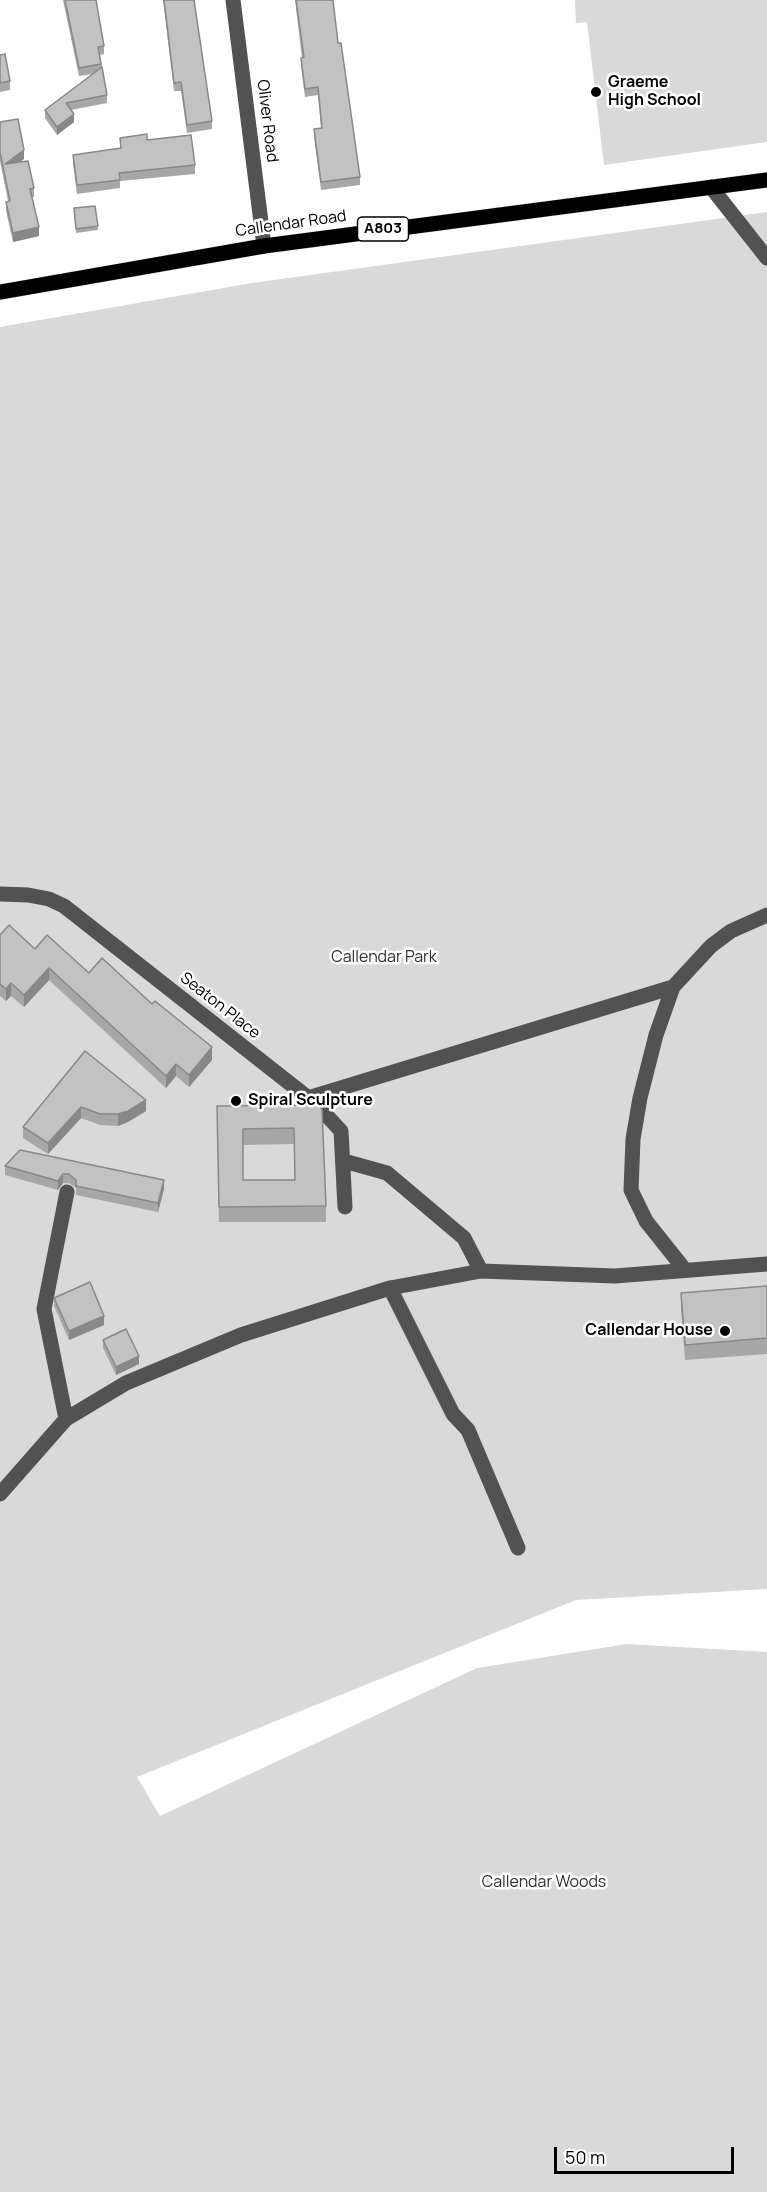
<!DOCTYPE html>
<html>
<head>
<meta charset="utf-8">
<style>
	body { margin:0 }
	#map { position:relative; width:767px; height:2192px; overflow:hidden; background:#fff; font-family:Manrope,sans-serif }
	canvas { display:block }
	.scale { position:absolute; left:554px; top:2147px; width:180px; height:27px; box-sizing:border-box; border:3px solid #000; border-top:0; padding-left:8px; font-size:18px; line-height:21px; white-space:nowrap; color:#000; -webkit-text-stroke:4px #fff; paint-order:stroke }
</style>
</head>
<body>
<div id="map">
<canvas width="767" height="2192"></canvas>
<div class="scale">50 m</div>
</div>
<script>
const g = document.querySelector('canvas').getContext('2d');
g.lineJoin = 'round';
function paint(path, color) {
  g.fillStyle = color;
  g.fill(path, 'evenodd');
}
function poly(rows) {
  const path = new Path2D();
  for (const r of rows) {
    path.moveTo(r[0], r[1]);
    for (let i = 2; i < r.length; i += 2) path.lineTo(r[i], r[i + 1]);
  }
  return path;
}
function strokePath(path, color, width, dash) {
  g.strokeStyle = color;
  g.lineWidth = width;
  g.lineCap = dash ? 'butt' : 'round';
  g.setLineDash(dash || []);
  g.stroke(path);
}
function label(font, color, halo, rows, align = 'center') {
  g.font = font + ' Manrope,sans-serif';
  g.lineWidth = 5;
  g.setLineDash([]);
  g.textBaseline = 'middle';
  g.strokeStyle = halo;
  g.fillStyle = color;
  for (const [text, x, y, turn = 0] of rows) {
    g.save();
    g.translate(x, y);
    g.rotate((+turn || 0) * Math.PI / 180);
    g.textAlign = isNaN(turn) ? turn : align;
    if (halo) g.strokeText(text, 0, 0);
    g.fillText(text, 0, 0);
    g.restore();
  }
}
const green = poly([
	[575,0,767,0,767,142,604,165,587,22,576,23],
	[767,212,767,1589,576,1600,137,1777,160,1816,477,1668,627,1644,767,1652,767,2192,0,2192,0,327,252,283]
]);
const minor = poly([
	[233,0,264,246],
	[711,187,767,258],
	[0,894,28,895,49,899,64,906,316,1104,341,1131,345,1207],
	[308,1098,673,987],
	[344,1161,387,1173,464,1238,481,1271],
	[685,1270,646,1221,631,1190,633,1139,640,1098,656,1035,673,987,711,946,731,931,767,915],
	[390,1288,453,1414,468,1430,518,1548],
	[66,1419,44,1309,67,1192],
	[0,1494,66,1419,126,1383,241,1335,390,1288,481,1271,615,1276,767,1264]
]);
const major = poly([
	[0,292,264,246,767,180]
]);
const wall = poly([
	[63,0,96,0,104,46,104,54,100,55,107,95,107,103,71,110,74,122,57,135,45,118,45,110,93,74,79,76],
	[163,0,194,0,212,121,212,129,187,133,181,91,174,91],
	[295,0,333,0,338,43,360,177,360,185,321,190,314,137,314,129,321,128,318,95,305,97,301,66,301,58,302,58],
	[0,55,10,81,10,90,0,92],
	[0,122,24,159,19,162,34,188,34,197,32,197,39,236,13,242,6,211,6,202,8,201,0,161],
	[120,138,147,140,195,165,195,174,120,181,120,188,77,194,73,164,73,155,120,149],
	[74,208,98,226,98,230,76,233],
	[0,935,89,973,212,1060,189,1087,176,1076,166,1088,49,980,24,1007,11,996,6,1001,0,996],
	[85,1051,146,1111,128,1122,118,1126,100,1125,81,1118,48,1154,23,1138,23,1127],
	[318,1105,326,1206,326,1222,219,1222,217,1106],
	[294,1144,295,1180,243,1180,243,1145],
	[20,1150,164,1189,158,1212,76,1195,76,1188,69,1183,63,1183,58,1190,5,1175,5,1166],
	[767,1286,767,1354,685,1360,681,1309,681,1293],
	[54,1298,104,1325,69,1340,54,1306],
	[103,1340,139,1364,116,1375,103,1348]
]);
const shadedWall = poly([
	[74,114,74,122,57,135,57,127],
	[24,150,24,159,5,173,5,164],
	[39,227,39,236,13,242,13,233],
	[49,968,49,980,24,1007,24,995],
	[11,983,11,996,6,1001,6,989],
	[212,1047,212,1060,189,1087,189,1075],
	[176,1064,176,1076,166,1088,166,1076],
	[146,1100,146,1111,128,1122,118,1126,118,1114],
	[81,1107,81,1118,48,1154,48,1143],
	[63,1174,63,1183,58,1190,58,1181],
	[164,1180,164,1189,158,1212,158,1203],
	[104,1316,104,1325,69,1340,69,1331],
	[139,1356,139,1364,116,1375,116,1367]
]);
const building = poly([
	[65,0,96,0,104,46,98,47,101,64,79,68,65,0],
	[164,0,194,0,212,121,187,125,181,82,174,83,164,0],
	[296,0,333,0,338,43,341,43,360,177,321,182,314,129,322,128,318,87,305,89,301,58,304,57,296,0],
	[5,54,10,81,0,83,0,55,5,54],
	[102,67,107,95,66,103,74,114,57,127,45,110,102,67],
	[18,119,24,150,5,164,28,161,34,188,30,189,39,227,13,233,6,202,10,201,0,152,0,122,18,119],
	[147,134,147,140,191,135,195,165,119,173,120,180,77,185,73,155,121,148,120,138,147,134],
	[95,206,98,226,76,229,74,208,95,206],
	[9,925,35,949,47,935,89,973,102,958,152,1004,155,1001,212,1047,189,1075,176,1064,166,1076,49,968,24,995,11,983,6,989,0,984,0,935,9,925],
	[85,1051,146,1100,128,1111,118,1114,100,1114,81,1107,48,1143,23,1127,85,1051],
	[318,1105,322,1109,326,1206,219,1207,217,1106,318,1105],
	[294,1128,295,1180,243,1180,243,1129,294,1128],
	[20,1150,164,1180,158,1203,76,1186,76,1180,69,1174,63,1174,58,1181,5,1166,20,1150],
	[90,1282,104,1316,69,1331,54,1298,90,1282],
	[767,1286,767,1338,685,1345,681,1293,767,1286],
	[126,1329,139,1356,116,1367,103,1340,126,1329]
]);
const markers = [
	[596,92,6,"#000"],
	[236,1101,6,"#000"],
	[725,1331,6,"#000"]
];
const shields = [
	[383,229,51]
];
const shieldNames = [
	["A803",383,229]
];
const poiNames = [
	["Graeme",608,83],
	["High School",608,101],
	["Spiral Sculpture",248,1101],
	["Callendar House",713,1331,"right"]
];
const streetNames = [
	["Oliver Road",267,121,83],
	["Callendar Road",291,224,-8],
	["Seaton Place",220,1006,38]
];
const parkNames = [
	["Callendar Park",384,958],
	["Callendar Woods",544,1883]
];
paint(green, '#d9d9d9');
strokePath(major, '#dbdbdb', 16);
strokePath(minor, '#525252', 15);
strokePath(major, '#000', 15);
paint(wall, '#a7a7a7');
paint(shadedWall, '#888');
paint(building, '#c2c2c2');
strokePath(building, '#888', 1.5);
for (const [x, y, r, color] of markers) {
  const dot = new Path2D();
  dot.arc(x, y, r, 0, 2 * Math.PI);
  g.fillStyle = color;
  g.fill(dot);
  strokePath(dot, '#fff', 2);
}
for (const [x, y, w] of shields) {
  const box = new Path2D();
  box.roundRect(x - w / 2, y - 12, w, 24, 4.5);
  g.fillStyle = '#fff';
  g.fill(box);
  strokePath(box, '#000', 1.5);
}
label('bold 15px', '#000', null, shieldNames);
label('bold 16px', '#000', '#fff', poiNames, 'left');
label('16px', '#000', '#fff', streetNames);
label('16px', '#303030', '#fff', parkNames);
</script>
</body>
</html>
